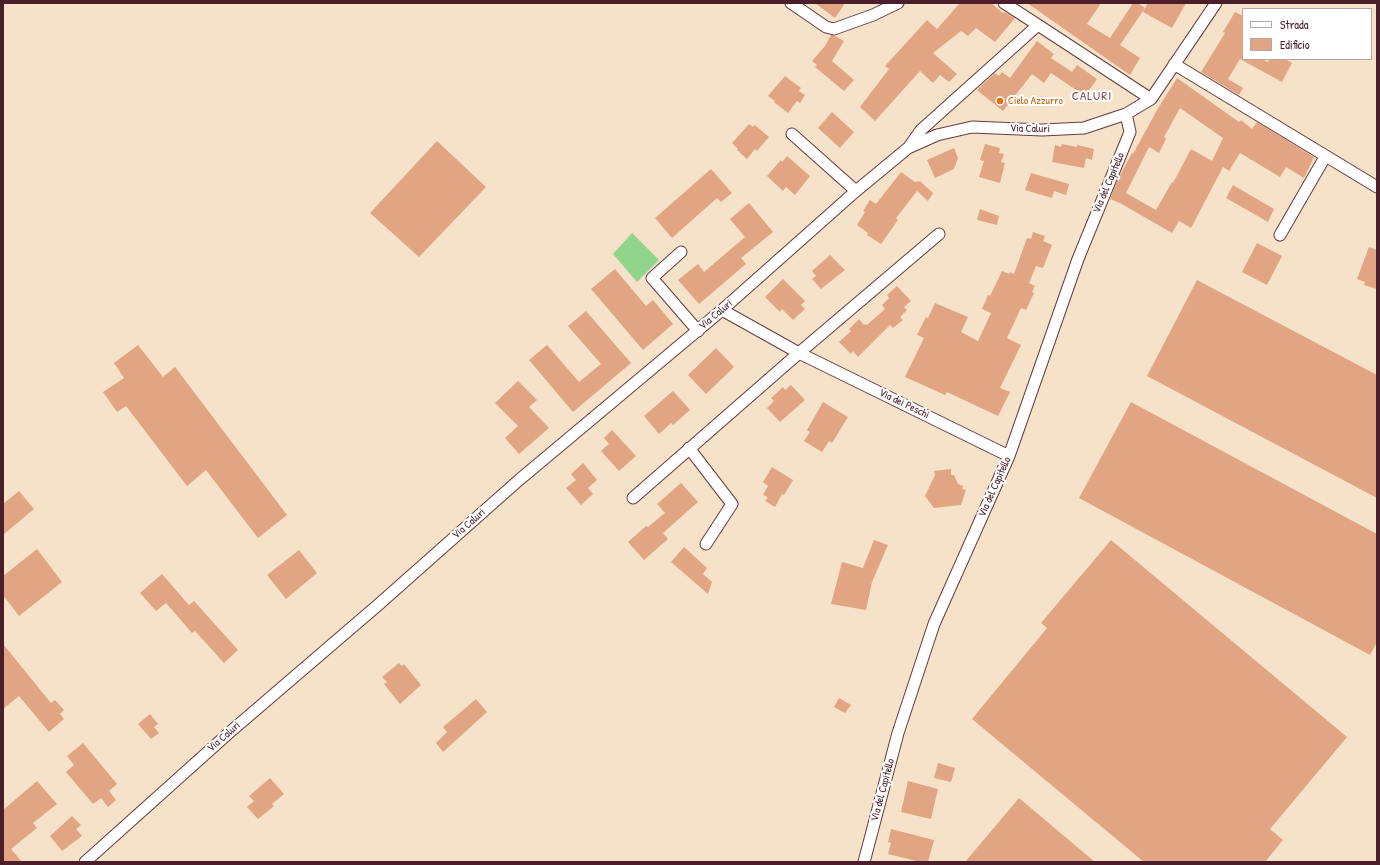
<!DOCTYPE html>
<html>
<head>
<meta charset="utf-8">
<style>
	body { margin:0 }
	#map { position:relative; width:1380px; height:865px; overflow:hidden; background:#f5e2c9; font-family:"Patrick Hand",sans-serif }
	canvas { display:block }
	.frame { position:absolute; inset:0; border:4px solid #4a1f2b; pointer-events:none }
	.legend { position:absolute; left:1242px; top:8px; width:130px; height:52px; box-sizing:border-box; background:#fff; border:1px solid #b7a5aa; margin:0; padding:5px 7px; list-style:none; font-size:12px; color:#4a1f2b }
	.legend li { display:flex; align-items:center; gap:8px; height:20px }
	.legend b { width:20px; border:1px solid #b7a5aa }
</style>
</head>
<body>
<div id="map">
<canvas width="1380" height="865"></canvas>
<div class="frame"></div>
<ul class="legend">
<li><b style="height:5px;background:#fff"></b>Strada</li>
<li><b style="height:11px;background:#e1a583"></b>Edificio</li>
</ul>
</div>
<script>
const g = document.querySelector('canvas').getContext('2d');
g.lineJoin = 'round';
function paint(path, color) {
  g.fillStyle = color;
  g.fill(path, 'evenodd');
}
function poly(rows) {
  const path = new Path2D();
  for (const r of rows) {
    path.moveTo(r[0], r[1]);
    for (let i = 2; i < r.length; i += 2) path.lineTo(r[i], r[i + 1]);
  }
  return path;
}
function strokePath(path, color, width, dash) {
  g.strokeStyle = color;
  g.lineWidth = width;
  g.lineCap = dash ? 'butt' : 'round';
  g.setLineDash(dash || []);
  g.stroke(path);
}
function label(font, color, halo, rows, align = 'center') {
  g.font = font + ' "Patrick Hand",sans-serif';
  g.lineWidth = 4;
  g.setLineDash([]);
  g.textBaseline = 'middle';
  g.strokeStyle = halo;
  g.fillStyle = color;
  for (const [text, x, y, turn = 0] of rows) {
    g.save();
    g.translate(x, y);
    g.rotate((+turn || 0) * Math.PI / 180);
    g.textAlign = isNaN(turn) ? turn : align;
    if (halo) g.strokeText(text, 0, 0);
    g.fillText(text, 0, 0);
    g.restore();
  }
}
const green = poly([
	[632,233,659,260,637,282,613,254]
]);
const building = poly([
	[815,3,845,3,835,18],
	[960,3,991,3,1003,13,1004,12,1015,18,995,42,976,28,968,36,961,31,933,53,957,74,949,82,940,75,933,83,920,71,875,121,860,107,889,69,885,66,927,20,937,29],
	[1027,3,1101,3,1087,24,1110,38,1133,3,1138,3,1145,8,1120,45,1140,58,1130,75],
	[1148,3,1186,3,1172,28,1143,12],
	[1235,12,1243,16,1243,59,1261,59,1268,62,1270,59,1285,59,1292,63,1282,82,1240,59,1228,79,1243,88,1239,95,1201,72,1225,33,1223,32],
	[831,35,835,36,844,41,832,61,854,80,844,91,815,67,817,65,812,61,825,46],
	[1037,41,1054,54,1051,58,1072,72,1077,65,1097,79,1085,96,1051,73,1044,83,1032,74,1003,111,977,90,995,73,999,76,1002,72,1010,78],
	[785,76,801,88,799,91,805,95,800,103,797,101,788,113,774,102,775,101,768,96],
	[1177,78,1239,122,1241,120,1252,129,1257,122,1314,157,1304,178,1286,167,1280,177,1240,153,1229,171,1223,167,1191,228,1179,221,1172,233,1120,203,1110,199,1119,177,1132,153,1133,154,1157,110],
	[1180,108,1223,138,1212,161,1191,149,1173,183,1172,182,1156,210,1126,193,1149,147,1159,153,1166,139,1164,137],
	[832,112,854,132,840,148,818,128],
	[749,124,753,127,755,125,769,137,757,151,755,149,747,159,737,150,738,149,732,143],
	[437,141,486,187,419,257,370,213],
	[985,144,1000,148,999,153,1004,154,1001,162,1005,163,1000,183,979,177,984,161,980,160],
	[1062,144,1077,147,1077,145,1094,149,1092,160,1086,158,1084,168,1052,162,1055,145,1061,147],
	[954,148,958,158,954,169,935,178,927,160],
	[787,156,810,176,795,195,786,187,783,191,767,176,781,160,782,162],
	[711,169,732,193,721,202,717,198,672,238,655,218],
	[901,172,915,182,920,181,933,193,928,201,917,191,896,218,898,220,881,244,867,235,868,233,857,225,865,212,863,211,870,200,876,204],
	[1031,173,1069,184,1066,195,1054,191,1052,198,1025,190],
	[1233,185,1274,209,1268,222,1226,198],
	[749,203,773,232,741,258,746,264,699,304,678,280,698,264,704,272,745,237,730,219],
	[980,209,999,216,997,225,977,220],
	[1033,232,1045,236,1043,241,1052,245,1043,268,1036,266,1029,283,1035,286,1032,292,1034,293,1026,310,1021,308,1007,338,1021,345,1000,388,1010,392,998,416,947,392,945,395,905,377,924,338,917,335,926,317,928,318,935,303,968,317,961,332,978,341,991,313,982,309,988,295,990,296,1002,271,1009,274,1010,272,1014,274,1027,238,1031,239],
	[1257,243,1282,256,1267,285,1242,272],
	[1369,247,1377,250,1377,289,1364,285,1365,282,1357,279],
	[830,255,845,270,821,289,812,279,816,276,812,271],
	[615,269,646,306,653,300,673,324,643,350,591,289],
	[783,279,805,301,801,305,805,309,793,320,782,309,780,312,765,297],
	[1197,280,1377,375,1377,498,1147,376],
	[897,286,911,301,904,307,907,310,900,317,903,320,893,328,890,325,858,357,853,351,851,354,839,342,851,331,849,329,859,319,864,325,866,324,867,325,885,309,882,305,889,298,887,295],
	[586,311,631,363,573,412,529,360,547,345,579,382,596,368,601,364,568,326],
	[138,345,163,377,175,367,287,515,258,538,206,470,187,486,126,406,117,412,103,392,124,378,114,363],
	[716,348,734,367,706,394,688,375],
	[518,381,537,400,529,407,549,428,519,454,505,438,518,426,495,403],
	[791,385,805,400,780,422,767,408,774,401,771,398,783,387,785,390],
	[673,391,690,410,673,425,671,423,659,434,644,416],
	[823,402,848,417,832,443,829,441,822,452,804,441,810,432,807,430],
	[1131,402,1377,534,1377,642,1370,655,1079,498],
	[612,430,636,456,619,471,601,451,609,444,604,438],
	[583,463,597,480,588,488,593,494,581,505,566,488,576,480,571,474],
	[772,467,793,480,784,495,782,494,775,507,765,501,768,497,763,495,768,486,763,482],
	[951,469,951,475,954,475,958,484,963,486,962,489,966,490,961,505,934,508,925,496,935,475,934,471],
	[681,483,698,502,663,533,668,539,644,560,628,542,646,526,648,527,665,513,657,504],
	[19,491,34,509,3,535,3,504],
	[874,540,888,545,872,582,866,610,831,604,842,562,863,568],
	[1111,540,1347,737,1270,829,1283,840,1265,862,1144,862,972,719,1047,628,1041,623],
	[684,547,707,568,703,574,712,582,708,594,671,562],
	[37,549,62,582,19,616,3,595,3,576],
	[299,550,317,573,286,599,267,575],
	[162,574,189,605,194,601,238,650,224,663,195,631,192,633,166,603,156,611,140,593],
	[3,644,51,703,55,700,64,710,60,714,64,719,49,732,19,696,3,709],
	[399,663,402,666,404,664,421,685,400,704,384,684,387,682,382,677],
	[839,698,851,705,845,713,834,707],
	[476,699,487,712,443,752,436,743,447,732,443,727],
	[150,714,158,724,154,727,159,733,151,739,138,724],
	[83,743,117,784,109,791,116,800,108,807,101,798,93,804,66,772,74,765,67,756],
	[938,763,955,768,951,782,934,778],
	[270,778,284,794,272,804,274,806,258,819,247,807,254,801,249,796],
	[37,781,57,804,33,823,37,828,11,849,22,862,3,862,3,810],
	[908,781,938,789,931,819,901,812],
	[1019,798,1095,862,965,862],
	[72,816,81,825,76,829,82,836,62,851,50,836],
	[891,829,934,840,928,862,920,862,888,854,891,843,888,842]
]);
const street = poly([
	[791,3,826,27,834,29,873,15,898,3],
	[1004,3,1038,25],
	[1174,64,1377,187],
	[792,134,856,191],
	[909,147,921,130,1038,25,1151,99],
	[1280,235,1325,157],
	[681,252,652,278,698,331],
	[722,310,799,353,1009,456],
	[689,448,732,504,706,544],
	[633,498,799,353,939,234],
	[85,862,230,732,378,605,519,480,722,310,856,191,908,148,937,135,972,127,1042,130,1084,128,1126,114,1151,99,1216,3],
	[864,862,898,733,934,624,1009,456,1078,259,1130,132,1126,114]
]);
const markers = [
	[1000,101,4,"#e8710a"]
];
const foodNames = [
	["Cielo Azzurro",1008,101]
];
const streetNames = [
	["Via Caluri",1030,129,1],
	["Via del Capitello",1109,183,-67],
	["Via Caluri",716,315,-40],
	["Via dei Peschi",904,404,26],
	["Via del Capitello",995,487,-66],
	["Via Caluri",469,524,-41],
	["Via Caluri",224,737,-41],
	["Via del Capitello",883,790,-75]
];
const quarterNames = [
	["CALURI",1092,97]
];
paint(green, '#91d48c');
paint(building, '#e1a583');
strokePath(street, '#643c43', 13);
strokePath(street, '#fff', 11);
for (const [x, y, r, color] of markers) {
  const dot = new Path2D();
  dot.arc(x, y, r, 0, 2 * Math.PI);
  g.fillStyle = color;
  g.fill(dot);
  strokePath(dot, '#fff', 1.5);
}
label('11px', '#c56008', '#fff', foodNames, 'left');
label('11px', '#4a1f2b', '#fff', streetNames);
g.letterSpacing = '1px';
label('13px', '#7f4e4a', '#fff', quarterNames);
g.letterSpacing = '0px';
</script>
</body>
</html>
